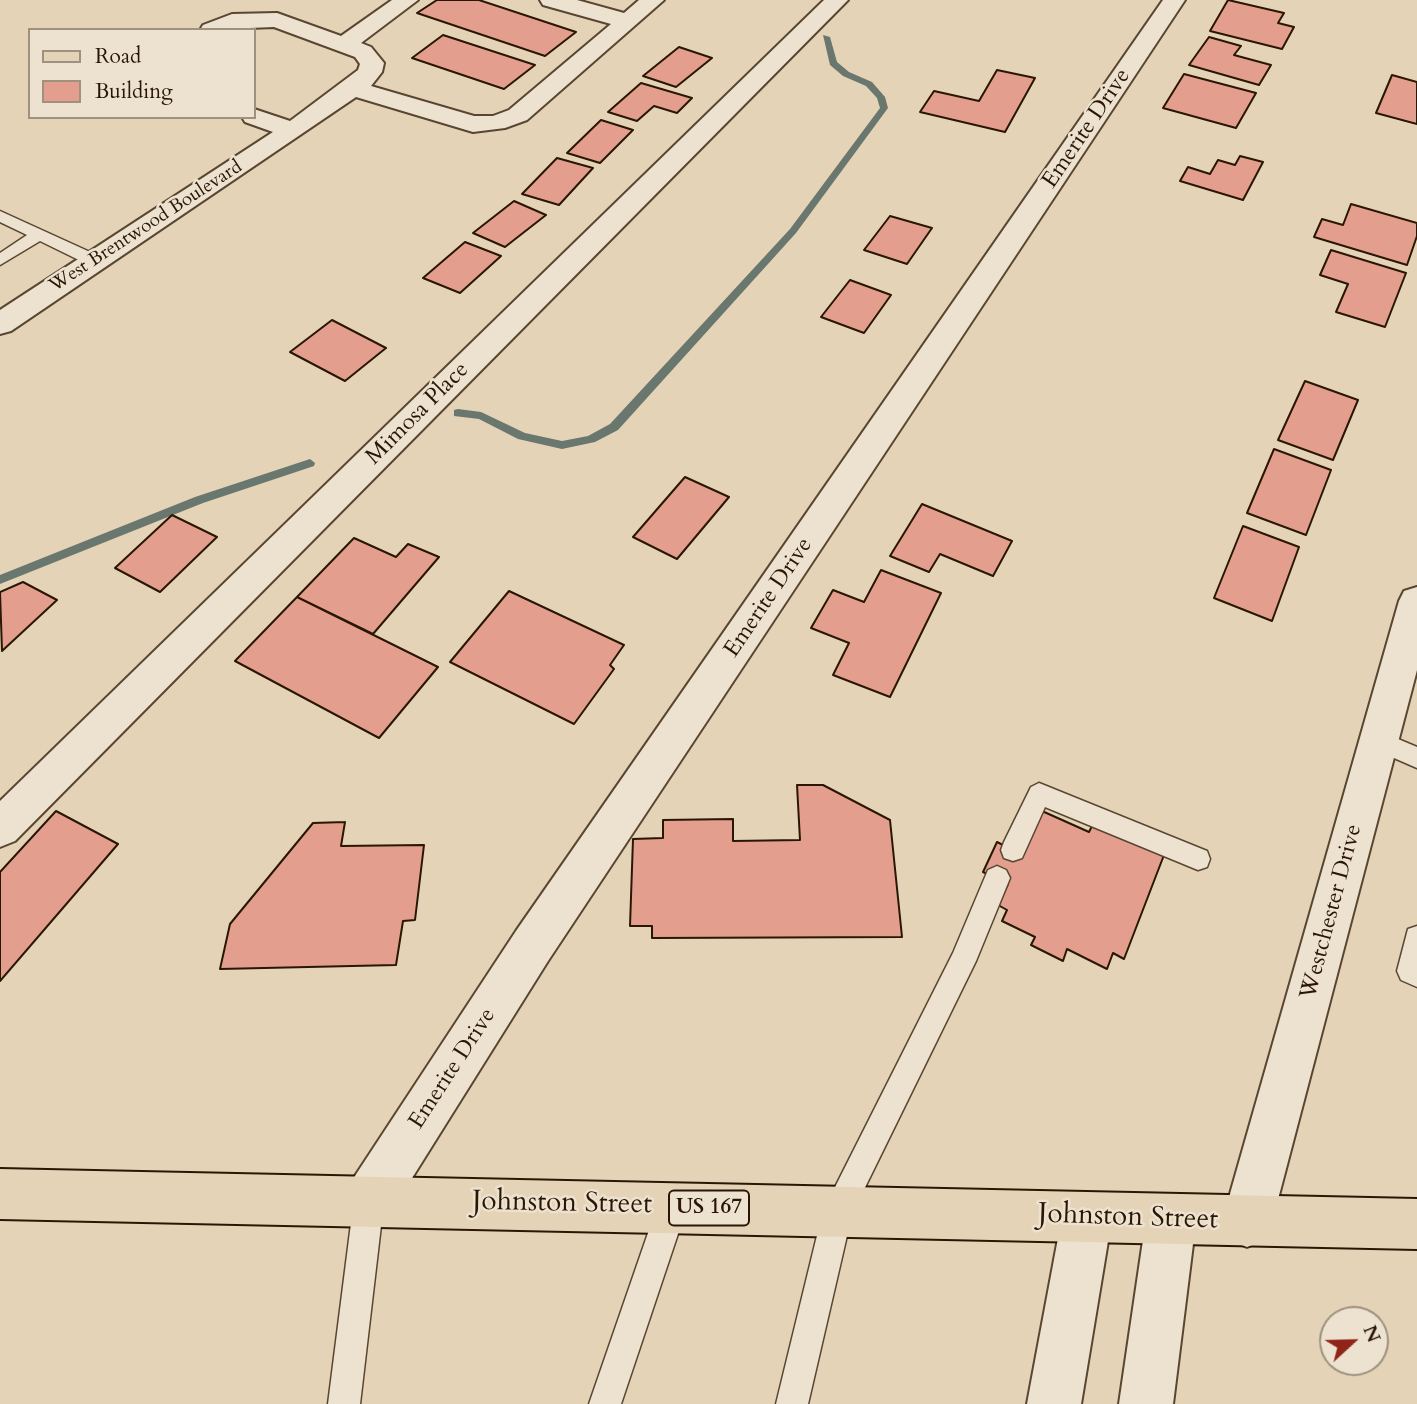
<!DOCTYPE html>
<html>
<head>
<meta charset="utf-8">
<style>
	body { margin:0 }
	#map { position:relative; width:1417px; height:1404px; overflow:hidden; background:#e4d3b7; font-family:Cardo,serif }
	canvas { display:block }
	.legend { position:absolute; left:28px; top:28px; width:228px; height:91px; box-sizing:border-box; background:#ede2d0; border:2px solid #9f917e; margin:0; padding:9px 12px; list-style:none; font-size:21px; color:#291704 }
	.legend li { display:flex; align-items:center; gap:14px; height:35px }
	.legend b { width:35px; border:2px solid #9f917e }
	.north { position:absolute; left:1319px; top:1306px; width:70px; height:70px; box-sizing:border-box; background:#ede2d0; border:2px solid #9f917e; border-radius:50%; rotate:68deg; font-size:19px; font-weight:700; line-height:28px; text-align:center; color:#291704 }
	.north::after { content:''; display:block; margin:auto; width:24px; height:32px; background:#8f2418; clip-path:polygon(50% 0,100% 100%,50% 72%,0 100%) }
</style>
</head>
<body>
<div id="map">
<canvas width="1417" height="1404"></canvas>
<ul class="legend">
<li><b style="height:9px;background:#e4d3b7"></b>Road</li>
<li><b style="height:19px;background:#e49e8e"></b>Building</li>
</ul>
<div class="north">N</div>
</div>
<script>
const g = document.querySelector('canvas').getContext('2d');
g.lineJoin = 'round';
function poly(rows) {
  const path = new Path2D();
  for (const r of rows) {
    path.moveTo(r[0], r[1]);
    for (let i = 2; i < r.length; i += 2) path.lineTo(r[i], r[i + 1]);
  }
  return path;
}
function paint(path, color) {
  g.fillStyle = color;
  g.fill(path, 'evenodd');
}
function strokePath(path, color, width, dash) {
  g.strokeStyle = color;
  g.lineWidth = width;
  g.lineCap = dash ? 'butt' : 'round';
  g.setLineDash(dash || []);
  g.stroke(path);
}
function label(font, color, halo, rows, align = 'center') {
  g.font = font + ' Cardo,serif';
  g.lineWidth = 5;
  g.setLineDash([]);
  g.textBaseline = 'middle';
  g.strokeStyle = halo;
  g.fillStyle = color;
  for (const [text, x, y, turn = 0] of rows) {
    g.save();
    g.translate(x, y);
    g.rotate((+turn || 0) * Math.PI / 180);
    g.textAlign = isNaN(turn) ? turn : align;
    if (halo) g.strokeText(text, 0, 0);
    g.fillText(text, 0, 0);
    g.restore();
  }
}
const stream = poly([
	[823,35,830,37,837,62,849,72,872,82,885,97,888,108,796,233,618,430,595,442,562,449,518,439,479,419,454,416,454,410,458,409,481,412,525,433,562,441,588,436,610,424,790,229,880,108,877,98,866,86,843,76,830,65,823,35],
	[310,459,315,463,314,466,203,503,0,584,0,575,195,497,310,459]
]);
const building = poly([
	[437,0,479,0,576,32,545,56,417,13,437,0],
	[1228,0,1284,13,1278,23,1294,27,1282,49,1210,31,1228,0],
	[443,35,535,65,504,89,412,58,443,35],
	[1209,37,1241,46,1234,55,1271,65,1259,85,1189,65,1209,37],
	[679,47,712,58,676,87,643,76,679,47],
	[997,70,1035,78,1005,132,920,112,934,91,979,101,997,70],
	[1184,74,1256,93,1236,128,1163,108,1184,74],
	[1392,75,1417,82,1417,124,1376,113,1392,75],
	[641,83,692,98,677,113,654,106,637,121,608,112,641,83],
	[601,120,633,130,600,163,567,153,601,120],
	[1240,156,1263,162,1243,200,1180,181,1188,167,1210,174,1218,160,1235,165,1240,156],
	[557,158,593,168,559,205,522,194,557,158],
	[514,201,546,215,505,247,473,233,514,201],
	[1351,204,1417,223,1417,236,1407,265,1314,237,1322,219,1343,225,1351,204],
	[890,216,932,228,907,264,864,250,890,216],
	[465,242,501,256,460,293,423,278,465,242],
	[1331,250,1406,273,1385,327,1336,312,1348,284,1320,275,1331,250],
	[850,280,891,295,864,333,821,317,850,280],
	[332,320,386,348,345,381,290,352,332,320],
	[1305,381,1358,400,1333,460,1278,440,1305,381],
	[1274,449,1331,470,1306,535,1247,513,1274,449],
	[685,477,729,497,677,559,633,537,685,477],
	[922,504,1012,541,993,576,940,554,929,572,890,556,922,504],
	[172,515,217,537,160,592,115,568,172,515],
	[1243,526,1299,547,1272,621,1214,598,1243,526],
	[354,538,396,557,408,544,439,557,373,634,297,597,354,538],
	[881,570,941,593,890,697,833,675,849,643,811,628,833,590,864,602,881,570],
	[23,582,57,600,2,651,0,592,23,582],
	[509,591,624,645,610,665,614,669,574,724,450,662,509,591],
	[297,597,438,667,379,738,235,661,297,597],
	[797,785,823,785,890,820,902,937,652,938,652,926,630,926,633,839,663,838,663,820,733,819,733,841,800,840,797,785],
	[56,811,118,844,0,981,0,872,56,811],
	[1042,811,1089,832,1094,822,1164,855,1124,959,1113,953,1107,969,1067,949,1063,961,1031,945,1035,937,1002,921,1007,910,998,905,1008,884,983,872,997,842,1013,850,1042,811],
	[345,822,341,846,424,845,415,920,403,921,396,965,220,969,230,924,313,823,345,822]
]);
const service = poly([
	[0,211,101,257,103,261,95,266,89,265,40,241,0,265,0,253,27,235,0,222,0,211],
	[1379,731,1417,747,1417,768,1371,748,1367,741,1371,734,1379,731],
	[1039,783,1207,851,1210,859,1207,867,1198,870,1045,807,1022,858,1013,861,1004,858,1001,850,1004,842,1031,787,1039,783],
	[997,866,1006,870,1010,878,976,961,852,1214,808,1404,776,1404,823,1211,953,953,988,870,997,866],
	[1417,926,1417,987,1401,980,1397,971,1408,929,1417,926],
	[369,1185,379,1190,384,1200,360,1404,328,1404,354,1200,359,1190,369,1185],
	[672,1192,682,1197,687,1207,621,1404,589,1404,657,1207,662,1197,672,1192]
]);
const minor = poly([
	[392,0,418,0,361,43,371,47,384,63,382,72,371,86,474,116,493,116,509,110,611,24,543,5,540,0,577,0,624,13,639,0,664,0,527,120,505,128,473,132,356,97,11,331,0,334,0,310,273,132,245,122,242,117,254,117,254,109,290,121,358,70,360,64,355,57,274,27,200,30,203,25,232,14,277,13,341,36,392,0],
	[824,0,848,0,15,841,0,847,0,801,824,0],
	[1163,0,1185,0,548,961,387,1218,369,1225,351,1218,344,1200,351,1182,516,931,1163,0],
	[1417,587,1417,670,1272,1222,1265,1240,1247,1247,1229,1240,1222,1222,1399,601,1404,591,1417,587],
	[1087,1192,1105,1199,1112,1217,1081,1404,1027,1404,1062,1217,1069,1199,1087,1192],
	[1171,1195,1189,1202,1196,1220,1173,1404,1119,1404,1146,1220,1153,1202,1171,1195]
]);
const primary = poly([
	[0,1169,1417,1199,1417,1249,0,1219,0,1169]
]);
const farStreetnames = [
	["West Brentwood Boulevard",146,227,-33]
];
const shields = [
	[709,1208,80]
];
const shieldNames = [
	["US 167",709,1208]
];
const streetNames = [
	["Emerite Drive",1087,129,-56],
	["Mimosa Place",418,414,-45],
	["Emerite Drive",769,598,-56],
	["Westchester Drive",1332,912,-75],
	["Emerite Drive",453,1069,-57]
];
const nearStreetnames = [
	["Johnston Street",562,1204,1],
	["Johnston Street",1128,1218,2]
];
paint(stream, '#6a776e');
paint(building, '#e49e8e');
strokePath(building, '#291704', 2);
strokePath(service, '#584631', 3);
strokePath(minor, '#584631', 4);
strokePath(primary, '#291704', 4);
paint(service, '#ede2d0');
paint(minor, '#ede2d0');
paint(primary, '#e4d3b7');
label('19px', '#291704', '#ede2d0', farStreetnames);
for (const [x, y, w] of shields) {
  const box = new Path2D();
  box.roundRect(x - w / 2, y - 17.5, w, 35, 5);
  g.fillStyle = '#ede2d0';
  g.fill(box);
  strokePath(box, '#291704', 2);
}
label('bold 21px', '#291704', null, shieldNames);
label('23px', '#291704', '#ede2d0', streetNames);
label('28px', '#291704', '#ede2d0', nearStreetnames);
</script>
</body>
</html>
